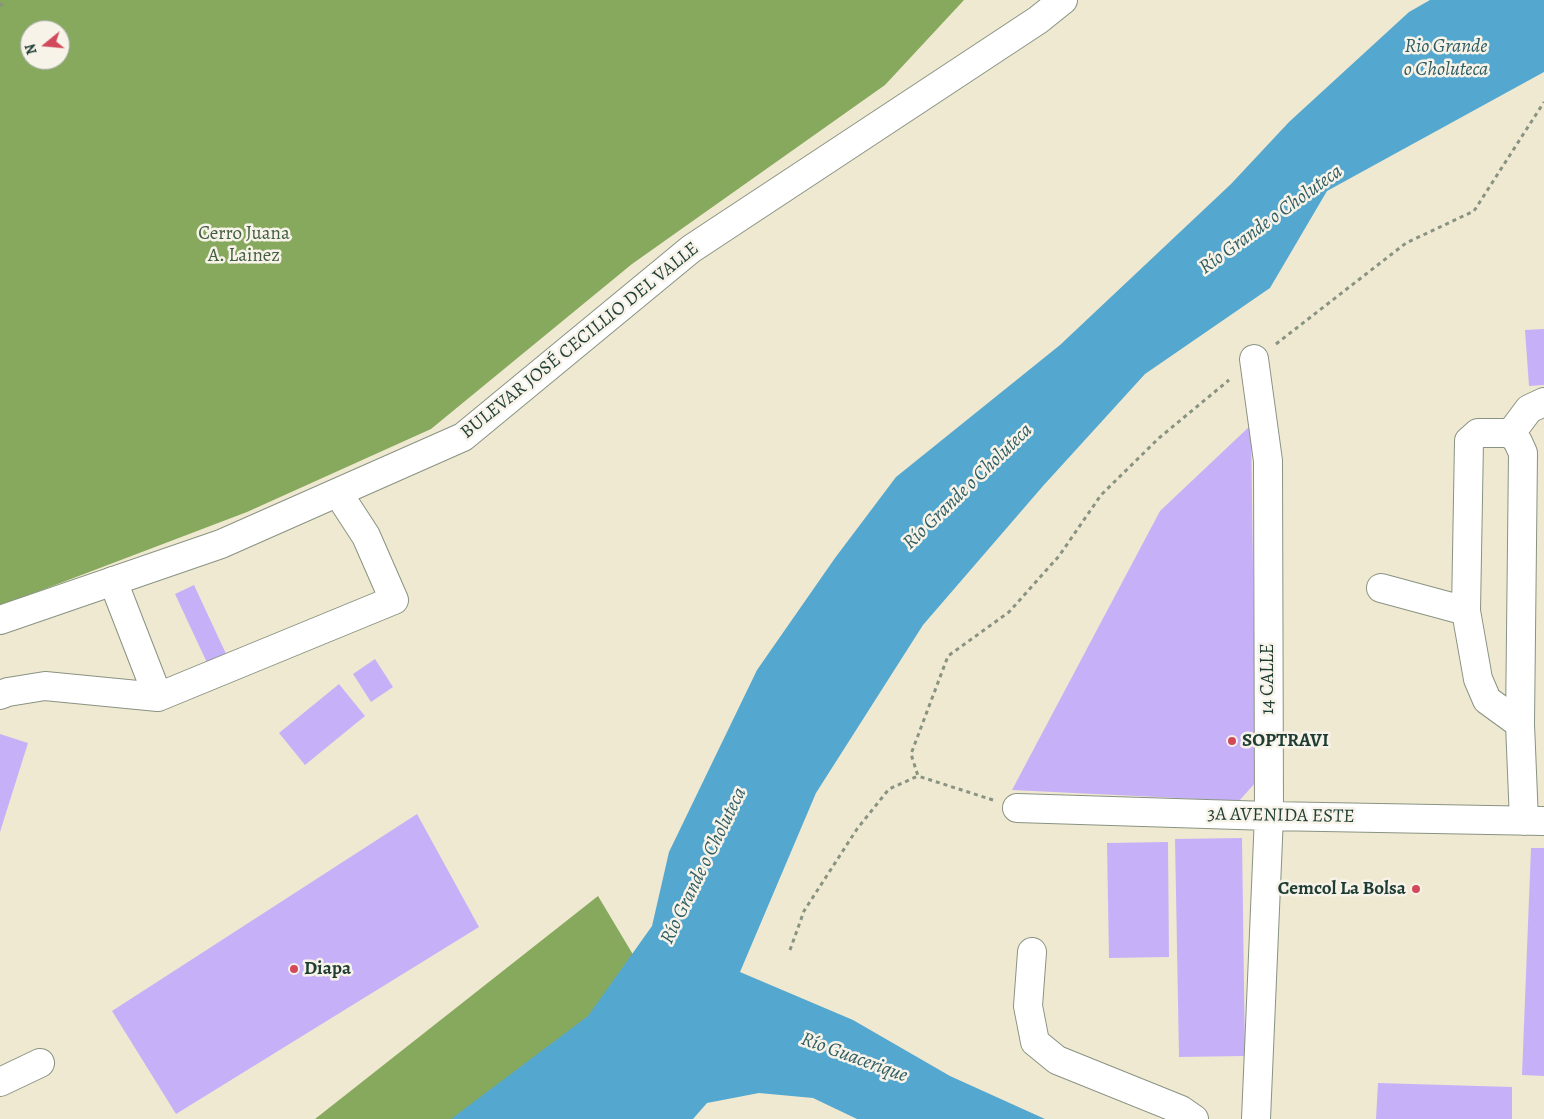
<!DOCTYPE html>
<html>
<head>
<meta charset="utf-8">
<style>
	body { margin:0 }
	#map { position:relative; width:1544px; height:1119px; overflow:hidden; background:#f0e9d1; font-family:Alegreya,serif }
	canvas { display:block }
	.north { position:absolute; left:20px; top:20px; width:50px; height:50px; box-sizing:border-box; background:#f7f3e8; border:1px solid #a1aaa0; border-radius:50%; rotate:253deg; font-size:14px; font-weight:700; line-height:20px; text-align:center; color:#1f3d34 }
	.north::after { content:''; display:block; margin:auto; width:18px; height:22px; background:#d1495b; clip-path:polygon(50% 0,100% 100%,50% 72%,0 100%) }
</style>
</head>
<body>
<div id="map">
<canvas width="1544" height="1119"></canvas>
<div class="north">N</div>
</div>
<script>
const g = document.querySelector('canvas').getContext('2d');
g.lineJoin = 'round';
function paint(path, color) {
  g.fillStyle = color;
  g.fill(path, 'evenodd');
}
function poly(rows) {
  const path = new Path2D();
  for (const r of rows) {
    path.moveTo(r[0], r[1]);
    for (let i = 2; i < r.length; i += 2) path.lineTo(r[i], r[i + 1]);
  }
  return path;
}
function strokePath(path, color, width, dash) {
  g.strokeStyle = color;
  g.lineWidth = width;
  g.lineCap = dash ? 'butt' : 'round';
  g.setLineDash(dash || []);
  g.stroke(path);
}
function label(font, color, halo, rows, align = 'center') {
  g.font = font + ' Alegreya,serif';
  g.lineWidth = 5;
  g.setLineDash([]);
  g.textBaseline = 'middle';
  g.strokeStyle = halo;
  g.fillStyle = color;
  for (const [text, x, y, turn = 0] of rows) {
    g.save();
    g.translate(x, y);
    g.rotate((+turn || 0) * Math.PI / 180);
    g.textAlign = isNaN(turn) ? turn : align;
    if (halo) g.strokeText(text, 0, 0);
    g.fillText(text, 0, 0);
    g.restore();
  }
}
const forest = poly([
	[0,0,964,0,885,85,632,264,431,429,247,512,0,606],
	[30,30,60,30,60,60,30,60],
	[598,896,647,978,471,1119,315,1119]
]);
const water = poly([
	[1430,0,1544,0,1544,72,1327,191,1270,288,1145,374,1043,486,923,625,816,793,740,972,853,1020,950,1076,1045,1119,857,1119,813,1098,759,1093,707,1103,693,1119,451,1119,588,1016,652,926,669,852,757,670,835,558,896,477,1060,345,1231,184,1289,122,1409,12]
]);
const building = poly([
	[1544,329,1544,385,1529,386,1525,330],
	[1251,425,1256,782,1239,801,1012,790,1160,511],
	[194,585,228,658,209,667,175,594],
	[375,659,393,687,371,702,353,674],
	[339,684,365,716,305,765,279,733],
	[0,734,28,743,0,832],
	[417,814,479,927,176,1114,112,1011],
	[1242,838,1245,1056,1179,1057,1175,839],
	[1168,842,1169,957,1109,958,1107,843],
	[1531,848,1544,848,1544,1076,1522,1075],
	[1378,1083,1512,1087,1512,1119,1376,1119]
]);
const path = poly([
	[0,6,5,0],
	[1276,344,1406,243,1474,211,1544,102],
	[993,800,918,776,911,754,948,656,1009,612,1059,556,1101,495,1159,438,1229,380],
	[790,950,804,911,857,829,889,789,918,776]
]);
const minor = poly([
	[1254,359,1268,461,1269,816,1256,1119],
	[1511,433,1529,409,1544,402],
	[113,581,158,697],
	[1381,588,1466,611],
	[0,695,8,692,45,686,158,697,394,600,366,536,338,493],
	[1520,724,1487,700,1478,679,1466,611,1469,441,1478,433,1511,433,1518,442,1523,453,1520,724,1524,821],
	[1017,808,1269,816,1544,821],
	[1032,952,1028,1006,1035,1042,1057,1060,1181,1110,1194,1119],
	[0,1082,40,1063]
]);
const major = poly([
	[0,620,221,544,463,437,691,249,1038,20,1063,0]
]);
const markers = [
	[1232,741,5,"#d1495b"],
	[1416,889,5,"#d1495b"],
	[294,969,5,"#d1495b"]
];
const parkNames = [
	["Cerro Juana",244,234],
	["A. Lainez",244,256]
];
const streetNames = [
	["BULEVAR JOSÉ CECILLIO DEL VALLE",580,341,-39],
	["14 CALLE",1268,679,-90],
	["3A AVENIDA ESTE",1281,816,1]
];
const poiNames = [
	["SOPTRAVI",1242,741],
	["Cemcol La Bolsa",1406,889,"right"],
	["Diapa",304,969]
];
const waterNames = [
	["Rio Grande",1446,47],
	["o Choluteca",1446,70],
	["Río Grande o Choluteca",1271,220,-36],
	["Río Grande o Choluteca",968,487,-44],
	["Río Grande o Choluteca",704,866,-64],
	["Río Guacerique",854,1058,20]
];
paint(forest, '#86a95d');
paint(water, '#54a8d0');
paint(building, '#c6b1f8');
strokePath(minor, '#889382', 30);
strokePath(major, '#889382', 30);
strokePath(path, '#889382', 3, [4, 4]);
strokePath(minor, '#fff', 28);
strokePath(major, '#fff', 28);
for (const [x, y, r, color] of markers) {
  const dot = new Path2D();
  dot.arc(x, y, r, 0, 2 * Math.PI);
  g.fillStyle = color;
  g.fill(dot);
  strokePath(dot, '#f7f3e8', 2);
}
label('19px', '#425e41', '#f7f3e8', parkNames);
label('19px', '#1f3d34', '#f7f3e8', streetNames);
label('bold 19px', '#1f3d34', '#f7f3e8', poiNames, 'left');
label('italic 20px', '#2f5d63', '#f7f3e8', waterNames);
</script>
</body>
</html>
